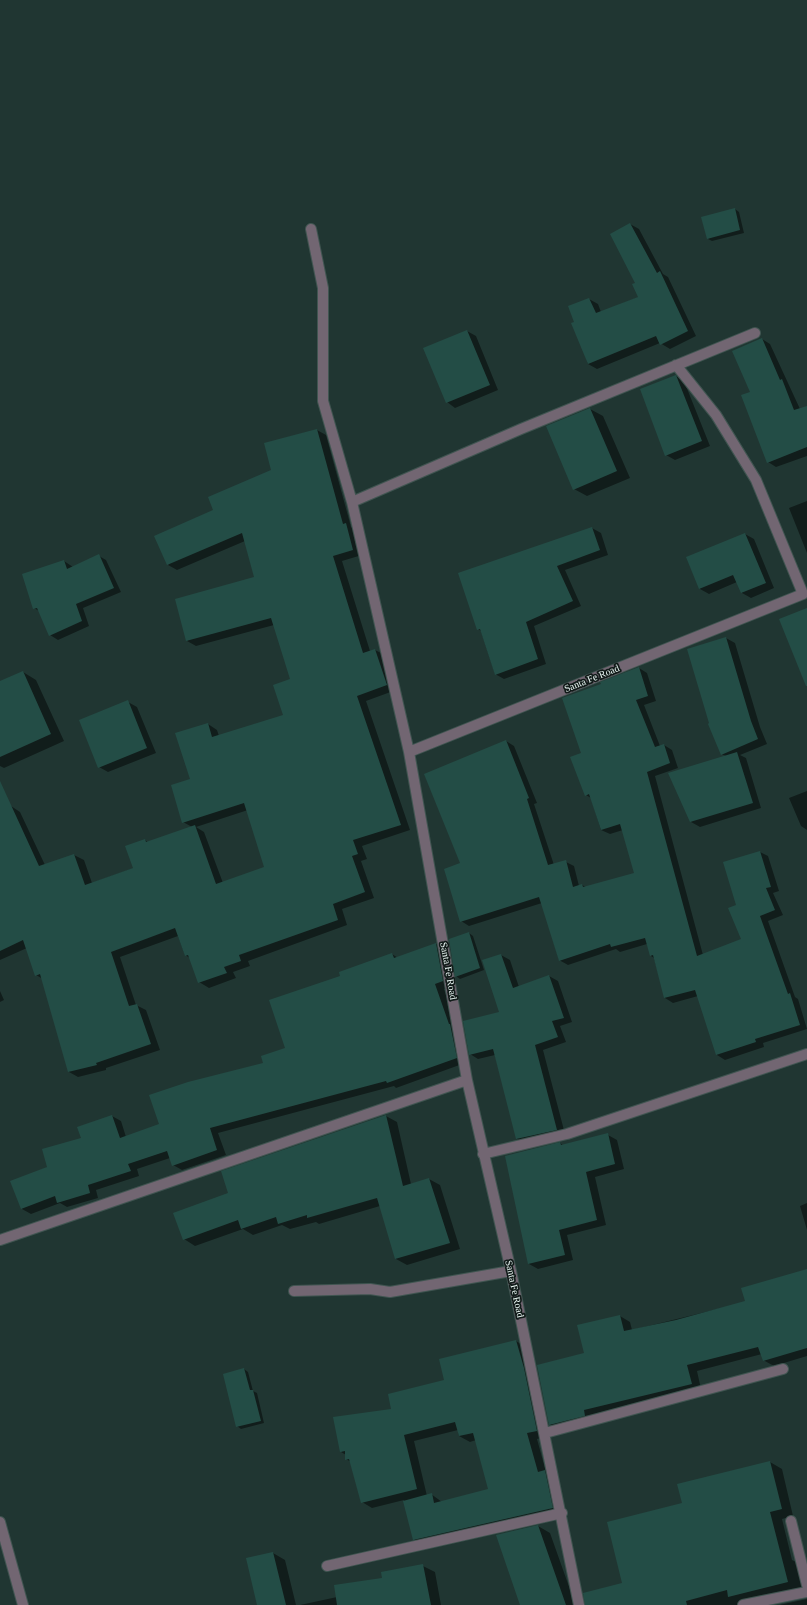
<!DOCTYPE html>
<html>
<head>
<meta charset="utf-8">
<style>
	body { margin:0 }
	canvas { display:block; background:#203632 }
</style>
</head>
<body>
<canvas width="807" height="1605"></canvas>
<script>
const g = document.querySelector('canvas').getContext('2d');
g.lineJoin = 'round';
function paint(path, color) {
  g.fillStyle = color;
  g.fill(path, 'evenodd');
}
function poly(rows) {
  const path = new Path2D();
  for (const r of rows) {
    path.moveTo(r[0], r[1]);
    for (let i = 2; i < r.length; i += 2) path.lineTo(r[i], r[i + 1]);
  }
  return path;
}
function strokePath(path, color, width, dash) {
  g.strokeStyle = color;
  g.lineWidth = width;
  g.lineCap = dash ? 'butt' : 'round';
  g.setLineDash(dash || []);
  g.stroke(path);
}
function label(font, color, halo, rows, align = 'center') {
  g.font = font + ' Georgia,serif';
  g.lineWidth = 3.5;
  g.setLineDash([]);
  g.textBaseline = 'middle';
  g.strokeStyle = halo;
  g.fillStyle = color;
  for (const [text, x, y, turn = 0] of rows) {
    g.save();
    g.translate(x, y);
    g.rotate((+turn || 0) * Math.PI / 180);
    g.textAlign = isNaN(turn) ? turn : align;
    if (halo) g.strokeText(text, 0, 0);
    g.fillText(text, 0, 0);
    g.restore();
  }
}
const shadow = poly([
	[735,209,739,212,744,233,712,241,708,239],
	[630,224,639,229,663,274,668,277,696,336,670,349,660,343,597,369,588,364,575,323,589,299,598,304,601,312,639,297],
	[467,331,476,336,498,390,455,408,447,402],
	[762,339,770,344,800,409,807,407,807,456,776,467,768,462,751,392],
	[676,376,684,381,710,446,675,460,666,455],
	[590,409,603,416,630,478,587,496,574,489],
	[317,430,326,435,351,527,356,530,362,555,342,561,370,651,375,650,385,655,396,690,366,701,410,830,362,846,367,859,361,861,374,898,342,909,347,925,248,961,250,966,233,972,236,978,209,988,199,982,190,958,185,955,178,936,120,957,136,1005,146,1010,160,1050,106,1068,106,1070,78,1077,69,1072,43,979,36,975,27,948,0,960,0,811,11,806,20,812,45,865,74,855,84,860,92,883,134,868,145,840,149,843,192,827,183,822,191,780,208,724,217,730,219,736,285,716,291,680,274,625,196,646,187,641,255,578,245,541,177,570,168,565,214,510,273,471],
	[248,810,265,868,223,883,204,832,196,827],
	[807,501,807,553,789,508],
	[592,528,601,533,608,555,565,570,581,606,534,626,546,664,504,679,495,674,481,631,478,629],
	[745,534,754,539,774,588,751,598,742,593,737,582,709,594,700,589,688,558],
	[99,556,106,560,121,592,83,608,89,626,58,640,50,635,39,611,34,608,64,561,73,567],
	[726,638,735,643,760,727,767,744,740,755,746,758,761,808,700,827,691,822,726,756,721,754,689,649],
	[639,668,647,673,656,701,644,705,660,746,664,745,672,750,678,768,655,776,703,955,743,940,737,905,760,852,768,856,779,891,773,893,783,915,768,921,795,997,798,999,807,1029,763,1043,764,1047,725,1060,717,1055,698,996,673,1003,665,998,654,958,651,956,647,944,620,952,616,949,568,965,559,960,542,903,469,926,461,921,461,864,506,741,514,746,537,803,534,804,554,865,566,862,574,866,579,886,582,885,586,887,635,874,623,830,610,834,601,830,591,798,586,795,583,753,602,685],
	[23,672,36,680,64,741,4,768,0,766,0,683],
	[128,702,137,707,156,753,108,772,99,767],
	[807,791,807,830,801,826,789,798],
	[469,933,473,936,484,970,460,979,456,976],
	[436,944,445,950,451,986,444,989,457,1029,465,1063,396,1088,394,1086,218,1133,226,1155,182,1170,173,1165,170,1158,137,1169,139,1176,96,1190,98,1198,67,1207,60,1203,31,1214,22,1209,12,1182,48,1167,112,1116,121,1121,126,1137,161,1125,265,1064,287,1049,341,977,392,954,398,958],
	[501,955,510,960,519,987,549,976,558,981,572,1022,560,1026,566,1042,543,1050,565,1134,526,1144,517,1139,495,1055,478,1059,470,1054,501,1012],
	[0,991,4,1000,0,1002],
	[386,1116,397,1122,411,1184,429,1179,440,1185,460,1249,407,1265,396,1259,380,1206,319,1224,316,1222,290,1229,282,1225,253,1235,243,1229,195,1246,184,1239,230,1194],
	[608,1135,617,1140,624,1169,595,1177,606,1225,567,1235,573,1260,538,1269,529,1264,560,1143,564,1146],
	[807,1203,807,1230,800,1206],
	[807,1277,807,1356,774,1366,763,1360,762,1354,697,1371,701,1389,560,1430,550,1425,585,1354,620,1316,630,1322,632,1330,746,1302],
	[516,1341,526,1347,547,1436,537,1439,546,1472,555,1477,563,1514,424,1545,414,1539,404,1500,372,1508,362,1502,351,1462,346,1459,346,1455,341,1452,393,1410],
	[458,1430,459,1436,470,1442,476,1440,490,1490,442,1502,431,1494,427,1496,414,1441],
	[244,1369,248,1372,253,1391,257,1393,264,1423,241,1429,237,1426],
	[770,1462,782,1469,793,1516,782,1519,792,1560,806,1567,807,1594,754,1605,586,1605,623,1584,683,1504],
	[538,1526,550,1533,573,1598,583,1605,521,1605],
	[273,1553,285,1560,296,1605,258,1605],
	[423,1566,435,1572,441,1605,300,1605,337,1597,383,1579],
	[807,1599,807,1605,779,1605]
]);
const building = poly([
	[735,208,740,230,707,239,701,217],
	[630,223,657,273,660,271,688,331,660,345,656,336,588,364,571,323,574,322,568,306,589,298,596,313,638,297,632,284,635,283,610,234],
	[467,330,490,385,446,403,423,348],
	[762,338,780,380,782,379,794,410,807,406,807,447,767,463,741,395,750,392,732,351],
	[676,375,702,441,665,456,640,389],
	[590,408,617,471,573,490,546,426],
	[317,429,343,524,346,523,353,550,333,556,363,653,375,649,387,685,357,696,401,825,353,840,358,854,352,856,365,892,333,904,338,920,239,955,241,961,224,967,227,973,198,983,188,955,185,956,175,928,111,952,129,1006,137,1004,151,1044,96,1063,97,1065,68,1072,40,974,35,976,23,940,0,951,0,781,39,866,74,854,85,885,133,868,125,846,145,839,146,842,195,825,216,884,264,867,244,803,182,823,171,785,190,779,175,733,208,723,212,737,283,715,273,685,290,679,271,618,186,641,175,599,254,577,242,533,167,565,154,536,213,510,208,497,271,470,264,443],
	[592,527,600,550,557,566,573,601,526,622,538,659,495,675,480,629,477,630,458,573],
	[745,533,766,583,741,593,733,575,699,589,686,557],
	[99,554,114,588,76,604,82,621,49,636,37,608,33,609,22,574,64,560,67,569],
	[807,608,807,686,806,686,779,619],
	[726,637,751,721,758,739,721,755,708,724,709,723,687,649],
	[639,667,648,696,636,700,655,747,664,744,670,763,647,772,697,956,741,939,728,908,736,905,723,862,760,851,771,887,766,888,775,910,760,916,788,994,790,993,800,1025,755,1039,756,1042,716,1055,695,990,664,998,653,955,650,956,645,938,611,947,610,944,559,961,539,897,460,922,444,869,460,863,424,774,506,740,529,798,527,799,548,865,566,860,573,887,582,884,583,887,634,873,620,824,601,830,589,794,585,796,570,757,581,753,562,698,601,684,600,682],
	[23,671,51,734,0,757,0,681],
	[128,700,147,748,98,768,79,720],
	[737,752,753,803,690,822,668,773],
	[469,932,480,968,455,977,449,939],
	[436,943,443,981,435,984,449,1024,450,1024,457,1058,387,1083,386,1081,210,1128,217,1150,172,1166,167,1151,128,1164,131,1171,88,1185,90,1193,57,1203,55,1196,21,1209,10,1181,47,1167,42,1149,81,1138,77,1127,112,1115,120,1138,159,1124,149,1095,188,1082,263,1063,261,1056,285,1048,269,1000,340,976,339,972,392,953,394,958],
	[501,954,513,988,549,975,564,1018,552,1021,558,1037,535,1045,557,1130,516,1139,493,1049,469,1055,463,1021,499,1012,482,960],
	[386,1115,403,1186,429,1178,450,1243,395,1259,377,1198,307,1218,307,1215,278,1224,276,1217,241,1229,238,1220,183,1240,173,1213,228,1193,221,1171],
	[608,1133,615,1164,586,1172,597,1220,559,1230,565,1255,528,1264,505,1156,560,1142,561,1145],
	[807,1269,807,1348,763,1361,758,1347,687,1365,692,1384,584,1410,585,1416,549,1425,537,1365,584,1353,577,1325,620,1315,624,1331,676,1320,745,1301,741,1288],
	[516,1340,524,1368,537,1431,527,1433,538,1472,545,1470,553,1508,413,1540,403,1501,432,1493,434,1503,488,1489,473,1433,459,1436,455,1422,404,1435,417,1489,361,1503,349,1459,345,1460,345,1451,340,1452,333,1417,391,1409,388,1394,444,1380,439,1359],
	[244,1368,250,1390,253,1390,261,1421,236,1427,223,1374],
	[770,1461,782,1509,770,1512,788,1582,728,1597,727,1590,686,1601,687,1605,585,1605,583,1593,622,1583,607,1522,682,1503,677,1484],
	[538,1525,566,1605,520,1605,496,1535],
	[273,1552,286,1605,257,1605,246,1558],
	[423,1564,431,1605,337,1605,334,1585,382,1578,381,1572]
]);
const minor = poly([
	[311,229,323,288,323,401,352,502,409,752],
	[352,502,521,429,755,333],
	[483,1154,567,1134,807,1054],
	[0,1240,467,1080],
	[294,1291,370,1289,390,1292,511,1271],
	[545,1433,783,1369],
	[791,1521,807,1585],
	[0,1522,23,1605],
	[327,1566,562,1513],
	[579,1605,511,1271,467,1080,409,752,803,594,756,480,716,415,676,365],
	[743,1605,807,1592]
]);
const streetNames = [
	["Santa Fe Road",592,679,-22],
	["Santa Fe Road",448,971,80],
	["Santa Fe Road",514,1289,78]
];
paint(shadow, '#0007');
paint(building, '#234d46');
strokePath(minor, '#405551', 12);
strokePath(minor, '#726672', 10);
label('10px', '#eaf7f4', '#111b19', streetNames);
</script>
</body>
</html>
